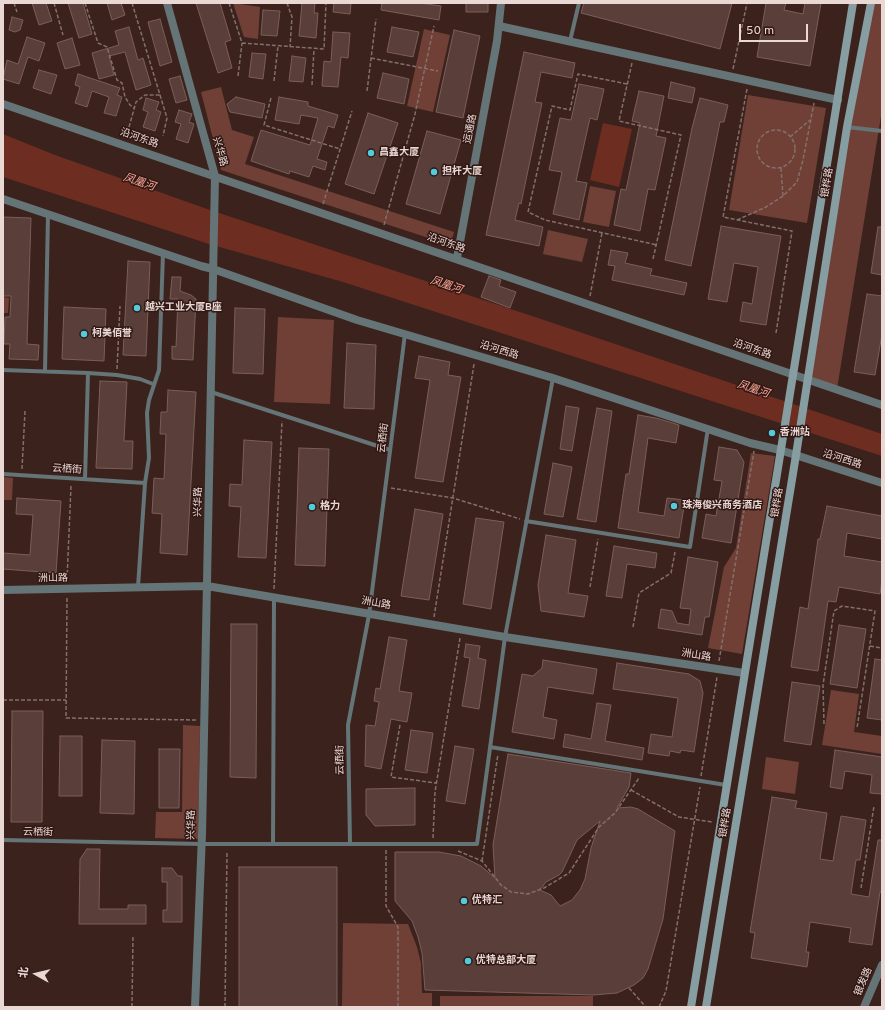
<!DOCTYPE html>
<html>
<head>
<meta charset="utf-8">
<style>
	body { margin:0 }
	#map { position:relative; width:885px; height:1010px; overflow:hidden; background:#3b221d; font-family:Overpass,"Noto Sans SC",sans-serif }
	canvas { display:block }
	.frame { position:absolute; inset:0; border:4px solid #ead8d5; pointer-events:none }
	.north { position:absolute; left:16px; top:954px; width:40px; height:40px; -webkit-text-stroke:3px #311814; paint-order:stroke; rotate:278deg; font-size:11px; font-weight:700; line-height:16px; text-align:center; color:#ead8d5 }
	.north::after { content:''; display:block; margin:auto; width:14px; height:18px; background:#ead8d5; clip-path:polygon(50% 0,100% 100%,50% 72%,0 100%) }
	.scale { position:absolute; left:739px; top:24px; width:69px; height:18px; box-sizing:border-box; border:2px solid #ead8d5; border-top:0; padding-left:5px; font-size:12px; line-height:14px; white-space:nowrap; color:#ead8d5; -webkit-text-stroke:3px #311814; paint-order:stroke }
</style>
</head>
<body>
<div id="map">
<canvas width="885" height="1010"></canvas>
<div class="frame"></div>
<div class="north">北</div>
<div class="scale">50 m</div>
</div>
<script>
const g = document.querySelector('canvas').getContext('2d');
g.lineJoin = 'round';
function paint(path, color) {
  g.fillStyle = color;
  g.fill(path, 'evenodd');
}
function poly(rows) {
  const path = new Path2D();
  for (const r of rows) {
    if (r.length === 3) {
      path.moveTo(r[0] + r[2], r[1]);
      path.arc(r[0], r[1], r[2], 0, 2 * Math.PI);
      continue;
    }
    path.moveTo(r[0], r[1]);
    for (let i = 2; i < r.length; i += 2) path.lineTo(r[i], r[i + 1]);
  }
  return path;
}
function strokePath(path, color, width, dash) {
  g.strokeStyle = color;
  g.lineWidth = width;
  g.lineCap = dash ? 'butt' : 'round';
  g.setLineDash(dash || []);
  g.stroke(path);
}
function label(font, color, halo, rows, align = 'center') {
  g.font = font + ' Overpass,"Noto Sans SC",sans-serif';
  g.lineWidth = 3;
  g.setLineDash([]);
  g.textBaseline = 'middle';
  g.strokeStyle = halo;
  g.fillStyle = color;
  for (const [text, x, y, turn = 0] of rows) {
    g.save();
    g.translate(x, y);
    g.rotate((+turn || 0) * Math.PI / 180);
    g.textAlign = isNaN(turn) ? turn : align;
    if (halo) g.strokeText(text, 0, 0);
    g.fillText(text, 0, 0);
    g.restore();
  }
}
const green = poly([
	[233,3,260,7,258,39,244,37],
	[872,3,882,3,882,110,837,389,809,380,848,127],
	[424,29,450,35,433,112,407,106],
	[221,87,232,130,254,137,245,164,454,232,450,245,221,170,201,92],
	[748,95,826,108,807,223,729,210],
	[590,186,616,191,609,227,583,222],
	[548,230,588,239,582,262,543,254],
	[3,297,9,298,8,313,3,313],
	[278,317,334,320,330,404,274,402],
	[751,453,775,456,742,654,708,648,724,567,736,548],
	[3,477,13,478,12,500,3,500],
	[831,690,859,694,854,732,882,736,882,754,822,745],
	[183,725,200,726,198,839,155,838,156,812,182,812],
	[766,757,799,762,795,794,762,789],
	[343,923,408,924,417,947,421,963,422,993,432,993,432,1007,342,1007],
	[440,996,593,996,593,1007,440,1007]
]);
const water = poly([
	[603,123,632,129,619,187,590,180],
	[3,134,55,155,210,210,538,318,882,434,882,456,343,282,209,244,3,177]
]);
const building = poly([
	[32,3,46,3,52,21,39,25,32,3],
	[68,3,83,3,92,34,79,38,68,3],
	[107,3,121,3,125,15,112,20,107,3],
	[196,3,220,3,231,40,225,42,232,68,218,73,196,3],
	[302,3,315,3,314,13,318,13,316,38,299,36,302,3],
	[334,3,351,3,350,14,333,12,334,3],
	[382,3,420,3,441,6,439,20,381,10,382,3],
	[466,3,488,3,488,12,466,12,466,3],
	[584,3,732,3,720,49,581,13,584,3],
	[766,3,786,3,784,10,803,14,805,3,821,3,810,66,757,57,766,3],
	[263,10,280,11,277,36,261,35,263,10],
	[12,17,23,20,20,30,15,32,9,30,12,17],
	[160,19,172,62,160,66,148,22,160,19],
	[129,27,138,60,143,58,151,85,136,90,125,52,109,56,114,75,99,79,92,53,119,45,115,31,129,27],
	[392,27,419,32,413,57,387,52,392,27],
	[454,30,480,36,463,118,436,112,454,30],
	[333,32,350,33,348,58,341,57,338,87,322,86,324,61,331,62,333,32],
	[27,37,45,43,39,61,28,57,19,84,3,79,7,60,18,64,27,37],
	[72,38,80,65,65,69,57,43,72,38],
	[524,52,575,63,572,78,541,72,535,102,542,103,521,204,519,203,515,220,543,227,539,246,486,235,524,52],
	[252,53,266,54,263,79,249,77,252,53],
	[292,56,306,58,303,82,289,81,292,56],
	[39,70,57,75,51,94,33,88,39,70],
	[383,73,409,79,404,104,377,98,383,73],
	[78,74,120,88,117,95,122,97,116,116,104,113,109,97,92,91,87,107,75,103,80,87,75,85,78,74],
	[180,76,187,100,176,103,169,79,180,76],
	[671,82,695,88,692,103,668,98,671,82],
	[579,84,604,89,597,120,590,118,576,181,587,183,579,220,553,214,562,172,549,170,560,118,571,120,579,84],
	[639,91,664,96,656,136,666,138,655,190,648,189,640,231,614,225,621,189,626,190,640,123,632,121,639,91],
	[236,97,265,104,262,118,230,112,227,104,236,97],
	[279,97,308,102,308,106,338,115,334,128,328,126,317,159,327,162,325,170,313,166,309,177,290,171,289,174,251,161,261,130,310,145,318,118,301,115,299,124,275,120,279,97],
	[146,98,159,102,156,110,161,112,155,131,143,127,148,112,143,110,146,98],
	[700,98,728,105,724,122,720,122,691,266,665,260,692,128,700,98],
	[179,110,192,114,189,122,194,124,188,143,176,139,181,124,175,122,179,110],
	[368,113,398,123,374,194,345,184,368,113],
	[427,131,461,140,440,214,406,204,427,131],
	[3,217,31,218,27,344,39,345,38,360,9,359,10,344,4,344,5,317,10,317,11,296,3,296,3,217],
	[721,226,781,236,766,325,740,321,743,302,752,304,758,267,734,263,727,302,708,299,721,226],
	[878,227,882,227,882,275,871,273,878,227],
	[611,250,628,253,625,263,652,269,650,275,687,283,684,295,612,280,615,266,608,265,611,250],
	[128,261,150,262,146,356,123,355,128,261],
	[489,276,501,280,499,286,516,292,510,308,481,297,489,276],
	[172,277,181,277,180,291,191,295,196,299,193,360,172,359,172,346,176,347,178,299,170,299,172,277],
	[867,294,882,296,882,334,875,375,854,372,867,294],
	[64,307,106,309,104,361,62,359,64,307],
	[235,308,265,309,263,374,233,373,235,308],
	[347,343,376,345,374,409,344,408,347,343],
	[419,356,450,362,448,375,461,377,443,482,415,478,430,380,415,378,419,356],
	[100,381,127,382,124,441,133,441,132,469,96,468,100,381],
	[168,390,196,392,187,555,160,553,162,514,152,513,154,478,164,479,166,434,160,434,161,412,167,412,168,390],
	[566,406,579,408,572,451,560,449,566,406],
	[597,408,612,411,596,522,577,519,597,408],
	[638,415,656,418,679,425,676,443,648,438,638,512,664,516,667,498,685,500,679,538,618,528,626,474,629,474,638,415],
	[244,440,272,442,266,558,238,557,241,507,229,506,230,484,242,485,244,440],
	[719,447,737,450,744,462,731,543,702,538,706,514,716,516,722,481,714,480,719,447],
	[299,448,329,449,325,566,295,565,299,448],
	[553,463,572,467,563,517,544,514,553,463],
	[17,498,61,501,56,573,3,569,3,553,30,555,33,515,16,514,17,498],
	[827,506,882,516,882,539,847,533,844,556,882,562,882,580,880,594,839,587,836,602,828,601,818,671,791,667,800,607,808,609,818,539,820,539,827,506],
	[415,509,443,514,429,600,401,596,415,509],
	[476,518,504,522,491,609,463,604,476,518],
	[546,535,576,540,568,593,588,596,584,617,541,611,538,585,546,535],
	[614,546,657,553,655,568,627,564,622,598,606,596,614,546],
	[688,557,718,562,709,617,705,617,702,635,658,628,661,609,672,611,677,623,689,625,691,609,680,608,688,557],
	[231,624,257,624,256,778,230,777,231,624],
	[839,625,866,629,857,688,830,684,839,625],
	[389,637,407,640,399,691,412,693,407,722,391,719,381,769,365,766,366,725,375,726,379,702,374,701,376,688,380,689,389,637],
	[466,644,480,646,478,658,486,660,479,709,462,706,470,658,464,657,466,644],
	[875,659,882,660,882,720,867,718,875,659],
	[543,660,597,669,593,694,548,687,543,717,557,720,554,739,512,732,522,674,533,676,542,668,543,660],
	[617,663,689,674,700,681,703,693,694,752,681,750,680,753,670,751,669,756,648,753,651,734,672,737,678,698,613,689,617,663],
	[792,682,820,686,811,745,784,741,792,682],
	[597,703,611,705,605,741,644,748,642,760,563,747,565,734,591,739,597,703],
	[12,711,43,711,42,822,11,822,12,711],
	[411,730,433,733,427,773,405,770,411,730],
	[60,736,82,736,82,796,59,796,60,736],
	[102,740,135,741,134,814,100,813,102,740],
	[455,746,474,749,465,804,446,801,455,746],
	[159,749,180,749,179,808,159,808,159,749],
	[835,750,882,757,882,794,870,793,872,775,845,771,842,789,830,787,835,750],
	[508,754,631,773,629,787,617,808,631,807,638,809,675,831,663,919,648,969,643,978,634,985,617,993,593,995,425,990,422,953,418,937,412,921,395,901,395,852,439,852,461,856,481,866,495,878,493,845,508,754],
	[600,821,591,848,585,879,580,890,572,900,560,906,551,895,540,890,546,882,559,875,562,872,577,840,600,821],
	[415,788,415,825,375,826,366,815,366,789,415,788],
	[772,797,797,801,795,808,827,813,820,859,833,861,841,816,866,820,860,860,856,860,851,894,869,897,878,840,882,840,882,892,880,892,872,945,849,942,851,928,810,922,806,952,809,952,807,967,751,958,755,933,750,932,772,797],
	[87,849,100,849,99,909,128,909,128,905,146,905,146,924,79,924,80,859,87,849],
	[239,867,337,867,337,1007,239,1007,239,867],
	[162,868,172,868,178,876,182,876,182,922,163,922,163,910,167,910,167,882,162,882,162,868]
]);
const path = poly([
	[14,3,17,12],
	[54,3,63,35],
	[85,3,98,43,107,47,117,80,122,83,125,97,130,105,134,108],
	[132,3,167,118,163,136],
	[229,3,242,43,324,49,326,3],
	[287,3,292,17,290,47],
	[371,58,438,71],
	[632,63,619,121,681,135,653,259],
	[733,69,747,3],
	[238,76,242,43],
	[274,81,278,46],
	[627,84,578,74,570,110,552,106,528,212,545,220,657,245],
	[312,85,314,49],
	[747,89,723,217,792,231,776,333],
	[367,91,376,19],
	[271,98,264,125,340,149],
	[129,127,136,102,145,95,160,95],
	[776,149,19],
	[790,137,810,120],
	[781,168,783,196],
	[323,204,352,111],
	[737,220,766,207,783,196,797,182,803,160,814,103],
	[384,225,415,114,434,26],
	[590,296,602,233],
	[117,369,120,306],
	[22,469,25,411],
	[391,488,453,498,520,519],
	[67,580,71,486],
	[590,587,598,539],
	[274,589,282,421],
	[67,598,66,718,196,720],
	[434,617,474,364],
	[633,627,639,593,671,573,675,552],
	[870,646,882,648],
	[719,661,754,451],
	[3,700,66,700],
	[824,724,823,685,834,611,842,606,875,611,857,728],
	[400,725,391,777,436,783],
	[701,776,717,677],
	[631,790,679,817,712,822],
	[433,838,435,792,460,638],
	[386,850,386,906,398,927,398,1007],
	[458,851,482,861,501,885,511,892,528,894,544,888,569,873,599,827,615,813,639,778],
	[482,861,498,754],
	[861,888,874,806],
	[629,988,646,1007],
	[132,1007,133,936],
	[225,1007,227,851],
	[659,1007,666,991,700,787]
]);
const lane = poly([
	[570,41,579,3],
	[847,127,882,131],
	[3,370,88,373],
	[45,371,48,214],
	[211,392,390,450],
	[3,474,145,483,138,587],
	[85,479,88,373,117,375,140,379,153,384],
	[145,483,149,458,147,413,149,400,159,370,163,253],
	[526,521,690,547,708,428],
	[490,747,726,785],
	[3,840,201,844,350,844,348,725,369,615,405,334],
	[273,844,274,597],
	[350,844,477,844,505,637,553,378]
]);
const street = poly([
	[167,3,215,176,202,835,195,1007],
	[499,26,838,100],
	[3,104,882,405],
	[3,199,201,266,213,269,357,320,553,378,750,443,780,450,882,483],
	[457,258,497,41,501,3],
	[3,590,207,586,505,637,744,673],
	[864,1007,882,965]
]);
const secondary = poly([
	[691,1007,853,3],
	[706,1007,796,455,847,127,871,3]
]);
const markers = [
	[371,153,4,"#53cbdb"],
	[434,172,4,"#53cbdb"],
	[137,308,4,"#53cbdb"],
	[84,334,4,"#53cbdb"],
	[772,433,4,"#53cbdb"],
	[674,506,4,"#53cbdb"],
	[312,507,4,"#53cbdb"],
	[464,901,4,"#53cbdb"],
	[468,961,4,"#53cbdb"]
];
const streetNames = [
	["运通路",471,129,-79],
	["沿河东路",139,139,19],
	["兴华路",219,152,74],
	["银桦路",828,183,-81],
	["沿河东路",446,244,19],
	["沿河东路",752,350,19],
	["沿河西路",499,351,17],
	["云栖街",384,438,-83],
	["沿河西路",842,460,18],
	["云栖街",67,470,4],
	["兴华路",199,502,-89],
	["银桦路",778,503,-81],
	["洲山路",53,579,-1],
	["洲山路",376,604,10],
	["洲山路",696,656,9],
	["云栖街",341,760,-91],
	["银桦路",726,823,-81],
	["兴华路",192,825,-89],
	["云栖街",38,833,1],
	["银发路",864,982,-67]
];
const poiNames = [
	["昌鑫大厦",379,153],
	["担杆大厦",442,172],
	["越兴工业大厦B座",145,308],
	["柯美佰誉",92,334],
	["香洲站",780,433],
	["珠海俊兴商务酒店",682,506],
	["格力",320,507],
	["优特汇",472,901],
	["优特总部大厦",476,961]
];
const waterNames = [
	["凤凰河",139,183,19],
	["凤凰河",446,286,19],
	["凤凰河",753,390,19]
];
paint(green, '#704037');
paint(water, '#6d2d21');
paint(building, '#5a3e39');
strokePath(building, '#7c5e58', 1);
strokePath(path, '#856f6b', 1.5, [4, 2]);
strokePath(lane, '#657476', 4);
strokePath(street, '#657476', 8);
strokePath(secondary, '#869ea2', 8);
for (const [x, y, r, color] of markers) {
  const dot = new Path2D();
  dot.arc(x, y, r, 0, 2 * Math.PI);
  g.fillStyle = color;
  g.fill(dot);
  strokePath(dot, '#311814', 1.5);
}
label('10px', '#ead8d5', '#311814', streetNames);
label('bold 10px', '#ead8d5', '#311814', poiNames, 'left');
label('italic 11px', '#fbaa9a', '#311814', waterNames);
</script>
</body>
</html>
